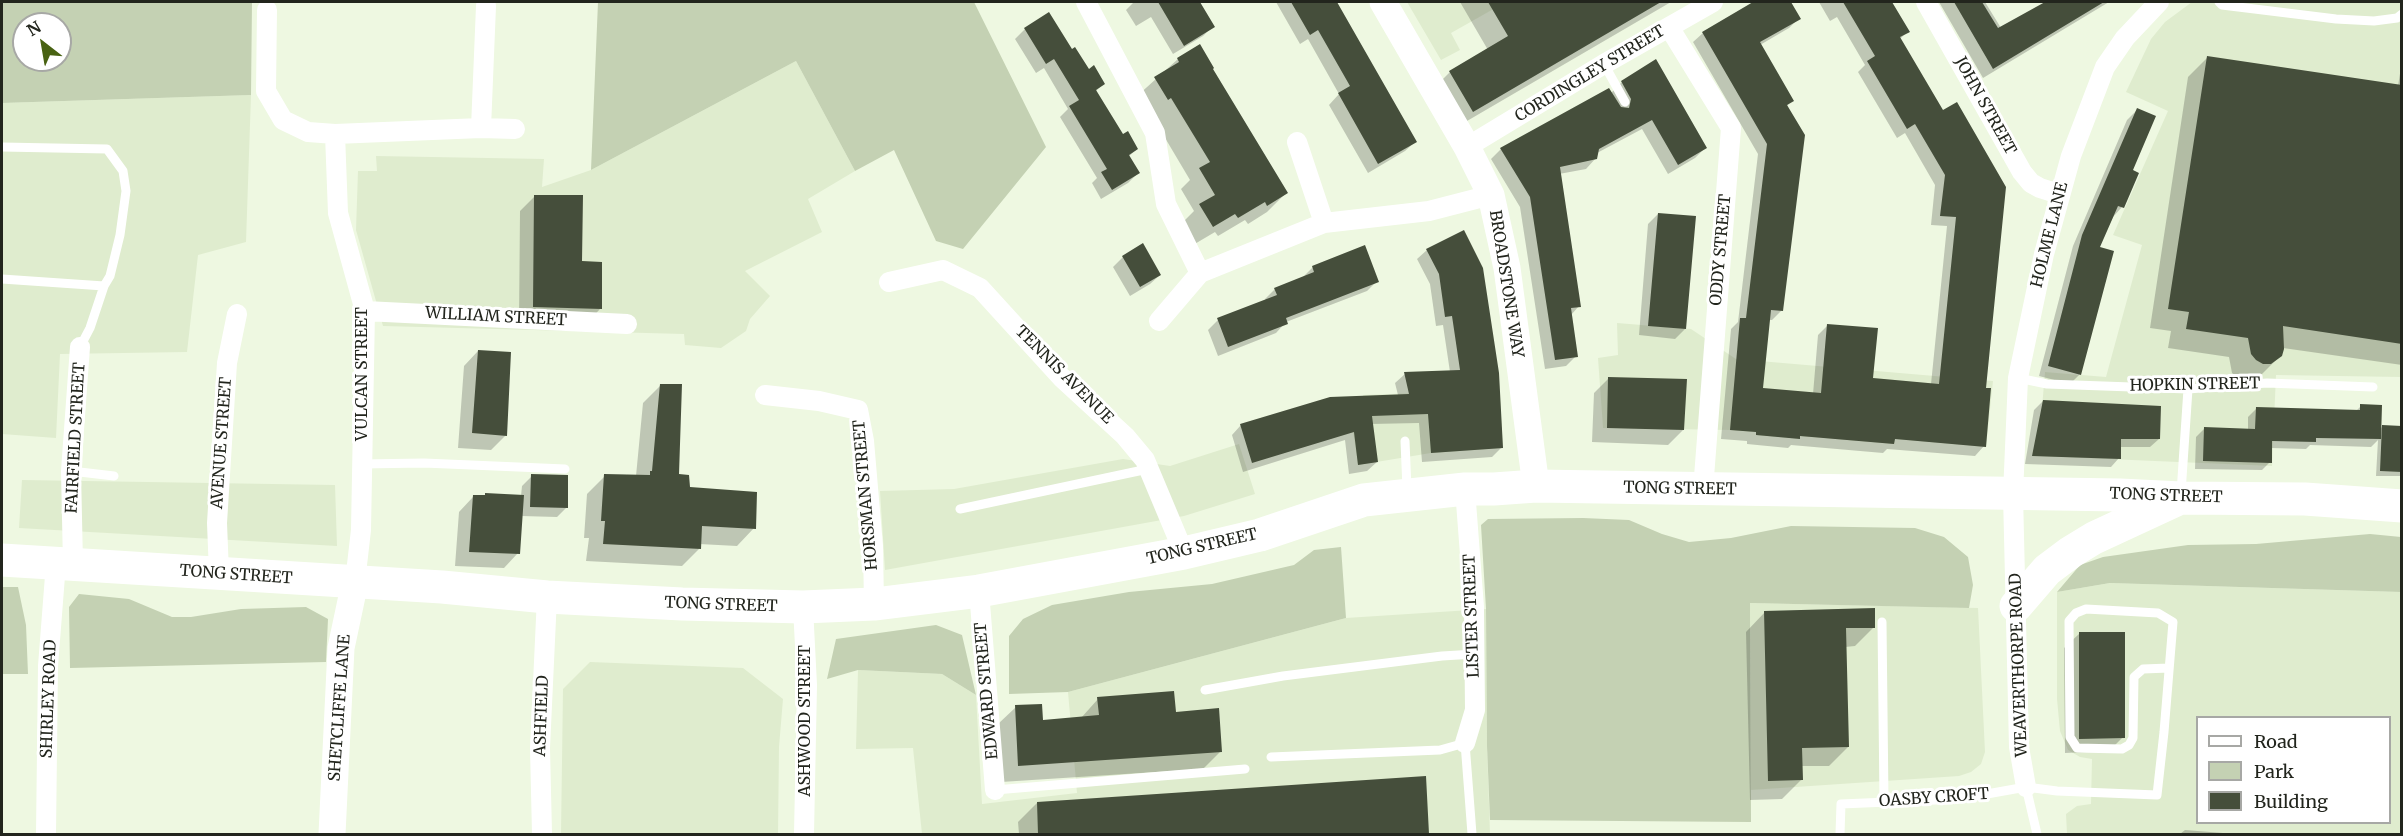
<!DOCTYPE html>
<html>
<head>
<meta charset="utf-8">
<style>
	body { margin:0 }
	#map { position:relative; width:2403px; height:836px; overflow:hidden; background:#eef8e1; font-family:Merriweather,serif }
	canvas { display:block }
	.frame { position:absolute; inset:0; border:3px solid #22251d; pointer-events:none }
	.legend { position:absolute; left:2196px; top:716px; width:195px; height:108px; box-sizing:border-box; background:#fff; border:2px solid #a7a8a5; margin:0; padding:8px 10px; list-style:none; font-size:18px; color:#22251d }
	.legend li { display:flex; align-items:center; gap:12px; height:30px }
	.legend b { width:30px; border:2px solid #a7a8a5 }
	.north { position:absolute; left:12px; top:12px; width:60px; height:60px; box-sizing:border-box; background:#fff; border:2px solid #a7a8a5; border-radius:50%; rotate:329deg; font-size:16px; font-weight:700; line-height:24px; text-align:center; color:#22251d }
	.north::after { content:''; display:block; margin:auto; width:21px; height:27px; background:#486212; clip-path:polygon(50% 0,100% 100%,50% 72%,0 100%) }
</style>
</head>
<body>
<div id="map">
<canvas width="2403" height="836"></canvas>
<div class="frame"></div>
<ul class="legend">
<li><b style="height:8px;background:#fff"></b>Road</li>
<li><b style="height:16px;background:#c4d1b3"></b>Park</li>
<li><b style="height:16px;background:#454e3b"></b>Building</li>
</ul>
<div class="north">N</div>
</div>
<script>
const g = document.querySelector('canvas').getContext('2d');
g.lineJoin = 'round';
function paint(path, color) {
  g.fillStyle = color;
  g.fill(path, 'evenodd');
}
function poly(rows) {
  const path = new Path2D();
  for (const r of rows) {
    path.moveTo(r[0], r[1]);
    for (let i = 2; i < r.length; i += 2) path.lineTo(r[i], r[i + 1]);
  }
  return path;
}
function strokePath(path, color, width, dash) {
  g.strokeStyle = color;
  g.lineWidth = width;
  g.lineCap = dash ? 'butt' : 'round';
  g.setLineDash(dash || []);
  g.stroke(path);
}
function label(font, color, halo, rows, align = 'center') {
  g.font = font + ' Merriweather,serif';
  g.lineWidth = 6;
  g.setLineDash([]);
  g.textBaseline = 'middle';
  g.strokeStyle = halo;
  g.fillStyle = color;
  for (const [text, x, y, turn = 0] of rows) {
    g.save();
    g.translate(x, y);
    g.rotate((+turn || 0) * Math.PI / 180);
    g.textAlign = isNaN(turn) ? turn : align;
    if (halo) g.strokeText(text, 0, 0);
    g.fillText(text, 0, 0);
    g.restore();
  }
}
const built = poly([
	[1407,2,1506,2,1451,33,1460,50,1441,60],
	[2192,2,2401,2,2401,377,2276,375,2272,466,2038,456,2045,372,2106,377,2142,245,2113,235,2168,111,2126,92,2151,39,2165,22],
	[796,61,855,171,808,199,822,232,745,271,770,296,750,319,746,331,721,348,685,345,684,334,383,326,356,230,358,171,377,171,376,156,544,159,542,187,591,170],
	[251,95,246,242,198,255,187,352,60,354,56,438,2,434,2,103],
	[1617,323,1691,329,1736,359,1993,381,1986,447,1895,439,1894,444,1800,436,1800,439,1756,435,1756,432,1730,430,1603,428,1598,358,1618,355],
	[1498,368,1503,448,1431,453,1358,465,1351,417,1364,416,1363,395,1445,392],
	[1239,444,1255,494,1184,516,885,570,880,491,954,489,1123,459,1170,466],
	[22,480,335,485,337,546,19,528],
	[2110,583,2401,592,2401,834,2067,834,2066,814,2077,806,2091,804,2092,759,2080,757,2068,750,2060,731,2057,699,2057,592],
	[2198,718,2390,718,2390,822,2198,822],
	[1750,603,1978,608,1985,752,1981,764,1971,772,1959,776,1751,790],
	[1486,609,1487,746,1490,834,922,834,913,748,856,749,858,670,942,674,976,695,982,804,1077,793,1068,692,1346,618],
	[590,662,743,668,783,699,779,747,778,834,561,834,563,689]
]);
const green = poly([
	[2,2,252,2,251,95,2,103],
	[24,24,60,24,60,60,24,60],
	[598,2,974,2,1046,147,963,249,936,241,894,150,855,171,796,61,591,170],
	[1583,518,1629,520,1662,534,1689,542,1731,538,1791,526,1915,528,1944,537,1968,557,1973,585,1969,608,1750,603,1751,822,1490,820,1487,746,1486,609,1481,525,1488,519],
	[2370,534,2401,537,2401,592,2110,583,2057,592,2080,565,2103,557,2188,545,2256,544],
	[1341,547,1346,618,1068,692,1009,694,1009,636,1023,619,1052,605,1129,592,1212,584,1294,565,1314,550],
	[2,587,18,587,26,625,28,674,2,674],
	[79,594,129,599,172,617,191,617,241,609,306,607,328,619,326,662,70,668,69,607],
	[936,625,962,635,976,695,942,674,858,670,827,679,836,639]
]);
const shadow = poly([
	[1134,2,1199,2,1213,26,1203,36,1173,54,1151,17,1136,26,1126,10],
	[1276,2,1335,2,1415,142,1405,151,1368,173,1329,105,1339,94,1308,39,1300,44],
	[1460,2,1671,2,1455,128,1432,90,1450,72,1488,50],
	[1756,2,1789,2,1799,18,1789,28,1760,45,1792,100,1787,106,1782,310,1772,320,1769,320,1762,389,1813,394,1818,335,1828,325,1871,379,1931,384,1947,226,1931,225,1935,185,1905,133,1897,138,1858,72,1865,65,1837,17,1830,21,1819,2,1875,2,1877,4,1882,2,1890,2,1908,31,1900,39,1942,112,1984,389,1984,446,1975,456,1887,449,1883,453,1791,445,1788,448,1747,444,1747,441,1721,439,1731,329,1738,322,1758,154,1693,42,1703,33],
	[1939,2,1985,2,2001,28,2048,2,2109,2,1983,78],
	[1025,29,1071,51,1103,84,1095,92,1122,136,1137,149,1128,157,1138,173,1128,183,1101,199,1092,183,1097,178,1060,117,1068,109,1044,68,1036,73,1015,39],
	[2207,58,2398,86,2402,61,2402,365,2283,348,2276,360,2257,379,2243,382,2232,373,2229,357,2168,348,2171,331,2150,328,2188,77],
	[1178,59,1211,69,1286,193,1267,212,1248,224,1245,220,1218,236,1215,232,1193,245,1181,224,1194,211,1181,189,1190,180,1152,116,1136,97],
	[1622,82,1705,148,1695,158,1668,174,1642,129,1597,153,1596,158,1586,169,1559,174,1579,306,1571,315,1576,356,1566,366,1545,369,1520,207,1491,159,1501,149,1611,93],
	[2137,110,2131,171,2122,207,2113,217,2098,248,2080,374,2070,384,2039,376,2073,246,2127,120],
	[535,196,580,263,600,309,586,324,519,322,520,211],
	[1658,214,1685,329,1675,339,1639,335,1648,224],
	[1463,232,1502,447,1492,457,1422,462,1419,423,1371,424,1377,462,1367,471,1349,474,1345,440,1243,472,1232,435,1241,425,1398,395,1395,383,1405,374,1450,372,1443,325,1436,326,1430,284,1417,259,1427,250],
	[1123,257,1160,275,1150,284,1130,296,1113,267],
	[1313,267,1377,281,1367,291,1286,322,1276,333,1218,356,1208,330,1218,320,1266,301,1265,299,1275,289,1302,278],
	[478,351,506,435,491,450,458,448,464,366],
	[1609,378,1683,430,1668,445,1592,442,1594,393],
	[661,385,677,476,689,488,754,528,737,546,699,544,699,549,682,566,586,561,589,538,584,538,587,494,605,476,636,476,643,403],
	[2043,401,2159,439,2150,447,2119,447,2119,458,2111,467,2025,464,2034,410],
	[2361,406,2380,429,2382,427,2402,427,2402,476,2376,476,2378,440,2371,447,2310,445,2306,449,2271,448,2270,462,2262,470,2195,469,2196,437,2204,429,2248,430,2248,417,2256,409,2356,411],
	[532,476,567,507,557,517,521,516,518,553,504,568,455,566,459,512,473,497,521,496,522,486],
	[1765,612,1874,627,1855,646,1845,647,1848,747,1829,766,1801,766,1801,780,1782,799,1750,800,1746,632],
	[2079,634,2124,736,2109,751,2065,753,2064,648],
	[1098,699,1174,714,1221,751,1203,769,1001,782,998,724,1016,707,1041,722,1081,718],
	[1425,778,1427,834,1019,834,1018,822,1037,803],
	[2185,830,2223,833,2223,834,2180,834]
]);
const building = poly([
	[1158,2,1200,2,1215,27,1184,46],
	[1291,2,1337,2,1417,142,1378,164,1338,93,1350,86,1318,30,1310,35],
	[1488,2,1661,2,1473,112,1449,71,1508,36],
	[1753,2,1791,2,1801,19,1760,42,1794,101,1787,105,1805,135,1783,311,1771,310,1763,388,1821,393,1827,324,1878,328,1873,378,1939,384,1956,217,1940,216,1945,175,1915,124,1907,129,1867,61,1875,56,1843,2,1892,2,1910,32,1900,37,1943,110,1957,102,2006,187,1986,388,1991,388,1986,447,1895,439,1894,444,1800,436,1800,439,1756,435,1756,432,1730,430,1740,318,1746,318,1767,144,1702,32],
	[1954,2,1982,2,1998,28,2045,2,2104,2,1993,69],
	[1049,12,1072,49,1075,47,1089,69,1094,65,1105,84,1096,90,1123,134,1128,131,1138,149,1129,155,1140,173,1112,190,1101,172,1107,169,1069,106,1079,100,1054,59,1046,64,1024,28],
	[1200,44,1214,68,1213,69,1288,193,1267,206,1265,202,1238,218,1235,214,1213,227,1199,204,1215,195,1199,168,1210,162,1171,98,1168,100,1154,77,1179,62,1177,58],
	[2207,56,2402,85,2402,344,2283,326,2284,349,2282,356,2271,364,2263,364,2256,360,2251,354,2248,338,2186,329,2189,312,2168,309],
	[1656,59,1707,148,1678,165,1652,120,1599,149,1597,159,1560,167,1581,307,1571,308,1578,357,1555,360,1530,197,1500,148,1609,88,1621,107,1629,108,1631,99,1621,81],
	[2137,108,2156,116,2133,170,2139,173,2124,208,2118,206,2100,247,2114,251,2081,375,2048,366,2082,235],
	[534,195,583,195,582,261,602,262,602,309,533,307],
	[1658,213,1696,216,1686,329,1648,326],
	[1464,230,1483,268,1499,373,1503,448,1431,453,1428,414,1372,416,1378,462,1358,465,1354,432,1252,463,1240,424,1330,397,1409,394,1404,372,1460,370,1452,316,1445,317,1439,274,1426,249],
	[1143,243,1161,275,1140,287,1122,256],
	[1365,245,1379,282,1286,318,1288,324,1228,347,1217,318,1277,295,1274,288,1314,272,1312,266],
	[478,350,511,352,507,436,472,433],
	[1608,377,1687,379,1684,430,1607,428],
	[660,384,682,384,679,474,689,475,690,487,757,492,756,529,702,526,701,549,603,544,605,521,601,521,604,474,650,475,650,471,652,471],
	[2043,400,2161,406,2160,439,2121,439,2121,459,2032,456],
	[2360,404,2382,405,2381,439,2316,438,2316,442,2272,441,2272,463,2203,461,2204,427,2255,429,2256,407,2360,410],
	[2382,425,2402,426,2402,472,2380,471],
	[531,474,568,475,568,508,530,507],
	[485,493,524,495,520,554,469,552,473,495,485,495],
	[1875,608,1875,628,1846,628,1849,747,1802,748,1803,780,1768,781,1764,611],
	[2079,632,2125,632,2125,738,2079,739],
	[1174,691,1176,712,1219,708,1222,752,1018,766,1015,705,1042,704,1043,720,1099,715,1097,697],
	[1426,776,1429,834,1038,834,1037,802]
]);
const lane = poly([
	[2219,2,2222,5,2336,19,2374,21,2397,18,2402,14],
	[1604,64,1625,102],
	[2,147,107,149,123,171,126,191,120,235,110,276,104,286,90,328,80,347],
	[2,279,104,286],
	[2018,378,2047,384,2188,389,2267,383,2373,387],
	[1405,441,1407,489],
	[361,464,424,463,565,469],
	[71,471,114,476],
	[2181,493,2188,389],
	[960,509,1148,469],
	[1882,622,1884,801],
	[1205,690,1283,676,1442,656,1475,654],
	[1271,757,1440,750,1465,743,1472,834],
	[2026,787,2037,834],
	[995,790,1245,769],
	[1840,834,1841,804,1959,799,2026,787,2057,791,2157,795,2164,732,2173,622,2158,613,2086,609,2076,613,2069,621,2070,737,2077,748,2122,749,2129,745,2133,738,2134,677,2143,669,2169,668]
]);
const street = poly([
	[1086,2,1155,133,1166,204,1200,273],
	[1926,2,2022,172,2031,183,2040,188,2059,194],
	[267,10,266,91,283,120,308,132,335,134,481,128,515,129],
	[1669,27,1731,128,1703,490],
	[481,128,486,6],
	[335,134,338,213,365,311,361,530,355,582],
	[1297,142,1324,223],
	[1467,147,1604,64,1713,2],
	[889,282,943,270,980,288,1063,379,1125,436,1145,460,1184,553],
	[365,311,627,324],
	[1159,321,1200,273,1324,223,1429,211,1491,195],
	[765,395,819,401,858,410,864,441,873,546,874,604],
	[1465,489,1474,607,1475,710,1465,743],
	[73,564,71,471,80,347],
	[219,573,217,523,227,363,237,314],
	[979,591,995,790],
	[803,607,807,685,804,834],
	[2026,787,2019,747,2013,494,2018,378,2044,254,2071,156,2105,67,2125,38,2159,2],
	[46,834,48,666,56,563],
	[542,834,540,748,547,597]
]);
const secondary = poly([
	[1383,2,1467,147,1491,195,1507,268,1536,486],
	[332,834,341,648,355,582]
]);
const highway = poly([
	[2,560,442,587,547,597,682,604,803,607,874,604,979,591,1184,553,1260,535,1364,500,1465,489,1494,489,1536,486,2120,495,2181,498,2305,499,2402,506],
	[2016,606,2047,570,2071,552,2094,538,2176,500]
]);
const streetNames = [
	["CORDINGLEY STREET",1590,74,-31],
	["JOHN STREET",1985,106,61],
	["HOLME LANE",2050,235,-76],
	["ODDY STREET",1721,250,-85],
	["BROADSTONE WAY",1506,284,81],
	["WILLIAM STREET",496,317,3],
	["VULCAN STREET",362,374,-90],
	["TENNIS AVENUE",1064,375,45],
	["HOPKIN STREET",2195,385,-1],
	["FAIRFIELD STREET",76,438,-87],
	["AVENUE STREET",222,443,-86],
	["TONG STREET",1680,489,1],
	["HORSMAN STREET",866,495,-95],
	["TONG STREET",2166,496,2],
	["TONG STREET",1202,547,-13],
	["TONG STREET",236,575,4],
	["TONG STREET",721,605,2],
	["LISTER STREET",1472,616,-92],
	["WEAVERTHORPE ROAD",2019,665,-92],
	["EDWARD STREET",987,691,-95],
	["SHIRLEY ROAD",49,699,-88],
	["SHETCLIFFE LANE",340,708,-86],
	["ASHFIELD",542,716,-88],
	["ASHWOOD STREET",805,721,-90],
	["OASBY CROFT",1934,798,-4]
];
paint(built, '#dfecce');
paint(green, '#c4d1b3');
paint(shadow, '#0003');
paint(building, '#454e3b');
strokePath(lane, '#fff', 9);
strokePath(street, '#fff', 20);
strokePath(secondary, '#fff', 27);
strokePath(highway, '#fff', 33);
label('16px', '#22251d', '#fff', streetNames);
</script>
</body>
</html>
